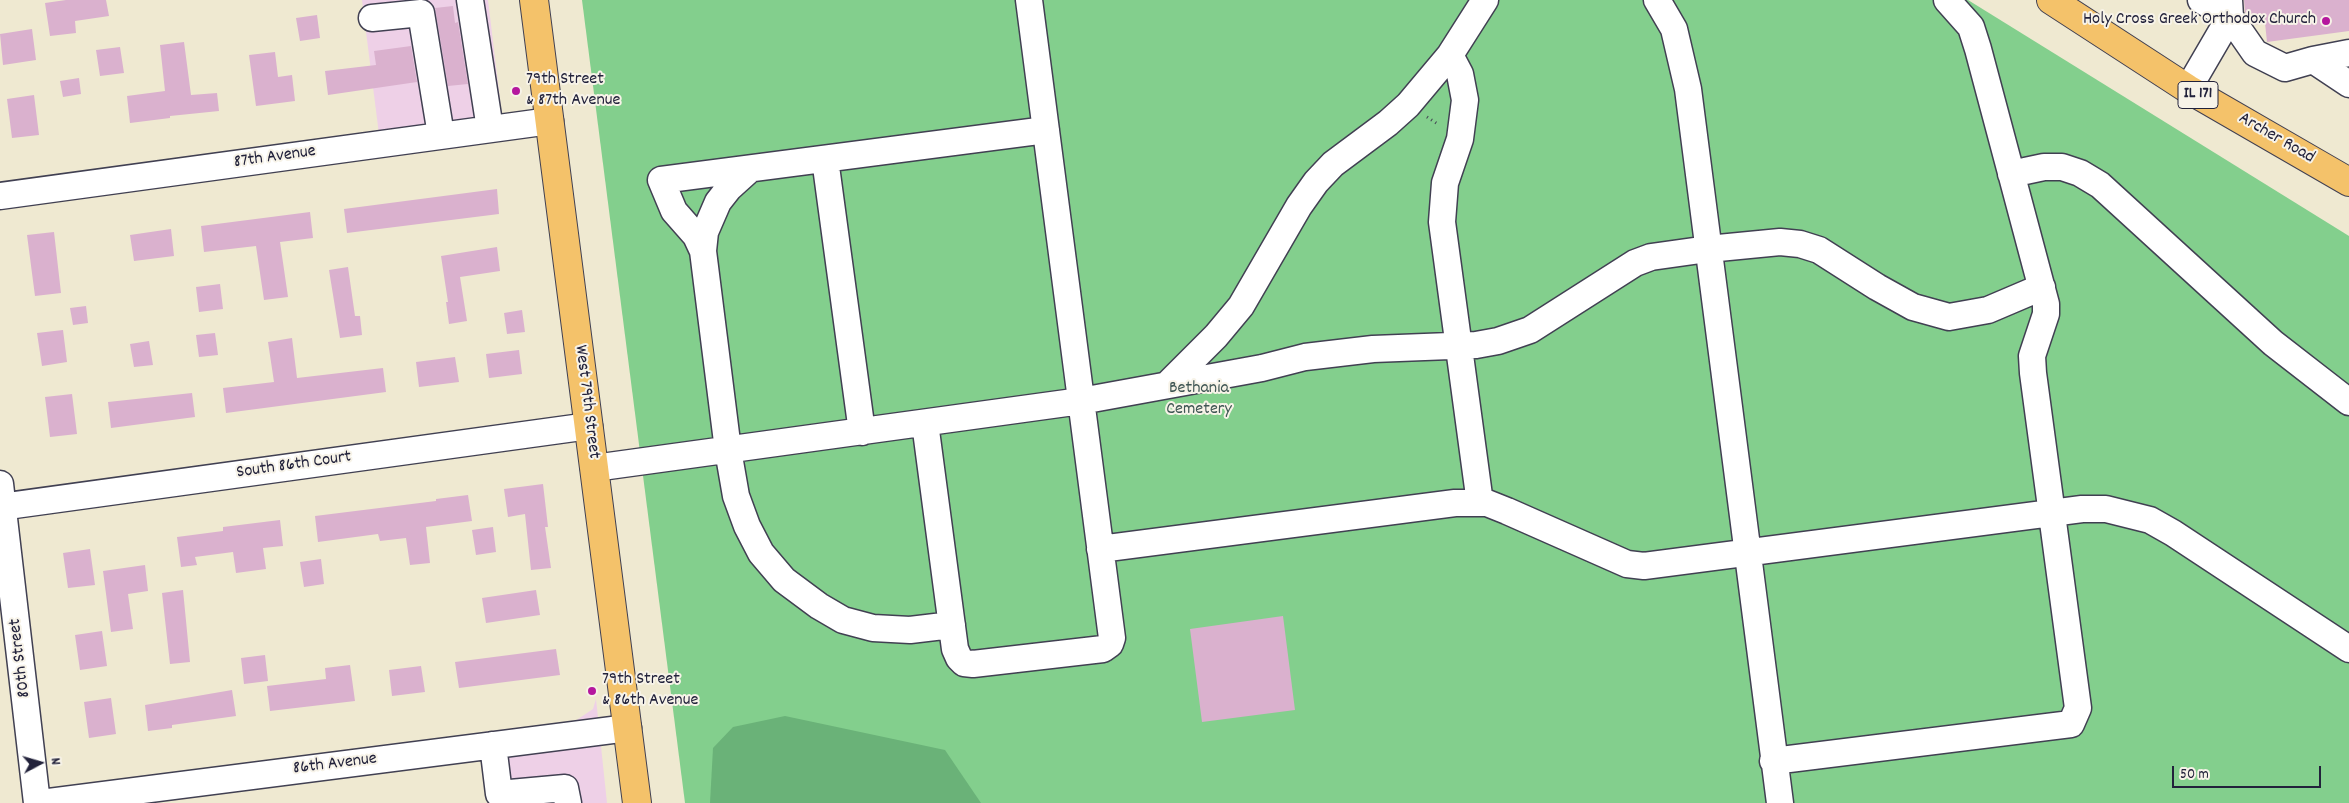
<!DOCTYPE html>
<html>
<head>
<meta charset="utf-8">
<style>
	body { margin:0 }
	#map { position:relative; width:2349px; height:803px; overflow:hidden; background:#efe9d1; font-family:Dekko,sans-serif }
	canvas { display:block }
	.north { position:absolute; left:15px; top:738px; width:50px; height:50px; -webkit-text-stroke:4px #f7f3e8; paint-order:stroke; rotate:84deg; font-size:14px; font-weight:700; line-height:20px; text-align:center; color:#22223b }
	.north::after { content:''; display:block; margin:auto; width:18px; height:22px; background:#22223b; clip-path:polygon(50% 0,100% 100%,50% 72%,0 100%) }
	.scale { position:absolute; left:2172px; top:766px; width:149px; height:22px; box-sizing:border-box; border:2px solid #22223b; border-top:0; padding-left:6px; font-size:15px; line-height:18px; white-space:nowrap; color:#22223b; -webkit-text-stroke:4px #f7f3e8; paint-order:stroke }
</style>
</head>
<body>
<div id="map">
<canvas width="2349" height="803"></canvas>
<div class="north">N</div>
<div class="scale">50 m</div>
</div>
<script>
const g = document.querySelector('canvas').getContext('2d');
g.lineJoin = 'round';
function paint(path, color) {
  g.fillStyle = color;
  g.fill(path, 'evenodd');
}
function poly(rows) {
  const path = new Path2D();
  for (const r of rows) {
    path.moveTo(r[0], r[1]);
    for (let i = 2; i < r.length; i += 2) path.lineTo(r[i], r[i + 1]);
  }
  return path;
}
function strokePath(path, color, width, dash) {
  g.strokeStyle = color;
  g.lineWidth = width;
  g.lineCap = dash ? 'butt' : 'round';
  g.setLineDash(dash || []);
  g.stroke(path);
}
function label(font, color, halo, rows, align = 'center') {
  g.font = font + ' Dekko,sans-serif';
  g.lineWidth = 4;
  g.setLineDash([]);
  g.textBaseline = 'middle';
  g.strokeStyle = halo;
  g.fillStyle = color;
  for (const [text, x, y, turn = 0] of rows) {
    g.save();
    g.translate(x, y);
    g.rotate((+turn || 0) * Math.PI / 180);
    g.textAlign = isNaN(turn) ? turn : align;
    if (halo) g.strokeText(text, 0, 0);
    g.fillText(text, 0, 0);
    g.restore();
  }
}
const built = poly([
	[362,0,488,0,505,141,382,158],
	[596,699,607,803,491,803,483,732,575,721,593,709]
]);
const green = poly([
	[582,0,1968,0,2349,236,2349,803,685,803]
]);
const forest = poly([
	[785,716,945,750,981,803,710,803,713,748,733,727]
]);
const building = poly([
	[66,0,106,0,109,16,75,21,76,33,50,36,45,3],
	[2244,0,2349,0,2349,31,2267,42,2265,23,2254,25,2245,12],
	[453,6,455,23,458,22,468,84,448,86,435,8],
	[317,15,320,38,300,41,296,18],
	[32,29,36,60,3,65,0,34],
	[184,42,191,95,217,93,219,111,170,116,170,118,130,123,127,96,165,91,160,45],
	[411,46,417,82,328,95,325,71,376,65,374,51],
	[120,47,124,73,100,76,96,50],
	[275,52,278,77,292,75,295,101,256,106,249,55],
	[79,78,81,94,63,97,60,81],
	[34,95,39,135,12,138,7,99],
	[497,189,499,214,347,233,344,209],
	[310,212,313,238,280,242,288,297,264,300,256,246,204,252,201,226],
	[171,229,174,256,134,261,130,235],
	[54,232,61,293,35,296,27,235],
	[497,247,500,271,460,277,467,321,449,324,446,302,448,302,441,256],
	[348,267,355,316,360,316,362,335,340,338,329,270],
	[220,284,223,309,199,312,196,287],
	[86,306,88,323,73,325,70,308],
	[522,310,525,332,507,334,504,313],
	[63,330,67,362,42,366,37,333],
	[215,333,218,355,199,357,196,335],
	[292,338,297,378,383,368,386,392,226,413,223,388,274,382,268,342],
	[149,341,153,365,134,367,130,344],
	[519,350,522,374,489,378,486,354],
	[455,357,459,382,419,387,416,362],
	[192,393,195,417,111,428,108,402],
	[72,394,77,434,50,437,45,397],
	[543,484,548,527,545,527,551,568,531,570,525,514,508,517,504,489],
	[468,495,472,521,426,527,430,563,410,565,406,538,380,541,378,534,318,542,315,516,436,501,436,499],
	[280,520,283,546,263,548,266,569,236,573,233,552,195,557,197,565,181,567,177,537,223,531,223,527],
	[493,527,496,552,476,555,472,530],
	[90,549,95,585,68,588,63,553],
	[321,559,324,584,304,587,300,562],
	[145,565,148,591,128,594,133,629,111,632,103,571],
	[183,590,190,662,170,664,162,593],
	[536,590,540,615,486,623,482,598],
	[1283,616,1295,710,1202,722,1190,629],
	[102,631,107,666,80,670,75,635],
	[556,649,560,675,459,688,455,662],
	[265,655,268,681,244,684,241,658],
	[350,665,355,701,270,711,267,686,326,679,325,668],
	[421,666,425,692,392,696,389,670],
	[232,690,236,716,172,725,172,728,148,731,145,705],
	[111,698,116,734,89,738,84,702]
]);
const path = poly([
	[1427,117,1439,125]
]);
const minor = poly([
	[470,0,490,129],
	[1657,0,1674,29,1688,89,1780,803],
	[2229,0,2230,17,2255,53,2285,68,2313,60],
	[372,18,421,13,441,135],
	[2349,53,2313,60,2349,84],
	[1450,55,1460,74,1465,100,1460,139,1445,183,1442,222,1480,503],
	[2188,89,2230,17,2201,0],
	[825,159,862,432],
	[2011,174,2044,167,2062,167,2080,173,2100,185,2273,343,2349,402],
	[0,196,550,121],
	[703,251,705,232,718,202,729,188,750,169],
	[1168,384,1216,336,1241,306,1299,206,1316,182,1333,164,1388,123,1408,105,1450,55,1485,0],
	[925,423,955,649,959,658,964,663,973,664,1103,649,1110,644,1112,638,1029,0],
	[594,468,1081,401,1262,368,1305,357,1373,349,1476,345,1498,341,1530,330,1635,263,1651,257,1708,249,1780,242,1800,244,1819,250,1877,287,1913,307,1949,317,1988,310,2042,287],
	[0,484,37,803],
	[0,507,589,426],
	[1100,549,1455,503,1487,503,1507,511,1627,564,1644,566,2082,509,2106,509,2150,520,2173,533,2349,649],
	[952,625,910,630,873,628,843,620,819,606,784,580,761,553,747,526,736,496,728,450,703,251,696,236,674,211,661,180,1046,130],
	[493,745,499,794,565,788,568,803],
	[1773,761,2071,724,2078,708,2033,373,2032,356,2046,314,2046,304,1978,49,1971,27,1947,0],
	[41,803,628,728]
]);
const major = poly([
	[534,0,637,803],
	[2051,0,2188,89,2349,182]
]);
const markers = [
	[2326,21,5,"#b5179e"],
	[516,91,5,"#b5179e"],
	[592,691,5,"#b5179e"]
];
const shields = [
	[2198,95,40]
];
const shieldNames = [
	["IL 171",2198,95]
];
const poiNames = [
	["Holy Cross Greek Orthodox Church",2316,21,"right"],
	["79th Street",526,81],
	["& 87th Avenue",526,102],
	["79th Street",602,681],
	["& 86th Avenue",602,702]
];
const streetNames = [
	["Archer Road",2276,139,30],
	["87th Avenue",275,158,-8],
	["West 79th Street",586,402,83],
	["South 86th Court",294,466,-8],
	["80th Street",21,658,-97],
	["86th Avenue",335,765,-7]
];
const parkNames = [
	["Bethania",1199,390],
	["Cemetery",1199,411]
];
paint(built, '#eed0e7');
paint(green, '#83cf8d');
paint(forest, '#6ab278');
paint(building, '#dab1ce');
strokePath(minor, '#414052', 29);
strokePath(major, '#414052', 30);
strokePath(path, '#414052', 3, [1, 4]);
strokePath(minor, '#fff', 26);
strokePath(major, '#f4c26a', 28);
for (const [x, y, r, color] of markers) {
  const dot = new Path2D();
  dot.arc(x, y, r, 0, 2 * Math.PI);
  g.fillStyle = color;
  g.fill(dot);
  strokePath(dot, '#f7f3e8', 2);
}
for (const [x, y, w] of shields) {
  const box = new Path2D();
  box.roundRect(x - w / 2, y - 13.5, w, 27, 4);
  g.fillStyle = '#f7f3e8';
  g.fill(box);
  strokePath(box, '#22223b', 1);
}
label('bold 16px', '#22223b', null, shieldNames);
label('18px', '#22223b', '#f7f3e8', poiNames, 'left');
label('18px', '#22223b', '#f7f3e8', streetNames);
label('18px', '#3f5654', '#f7f3e8', parkNames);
</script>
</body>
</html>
